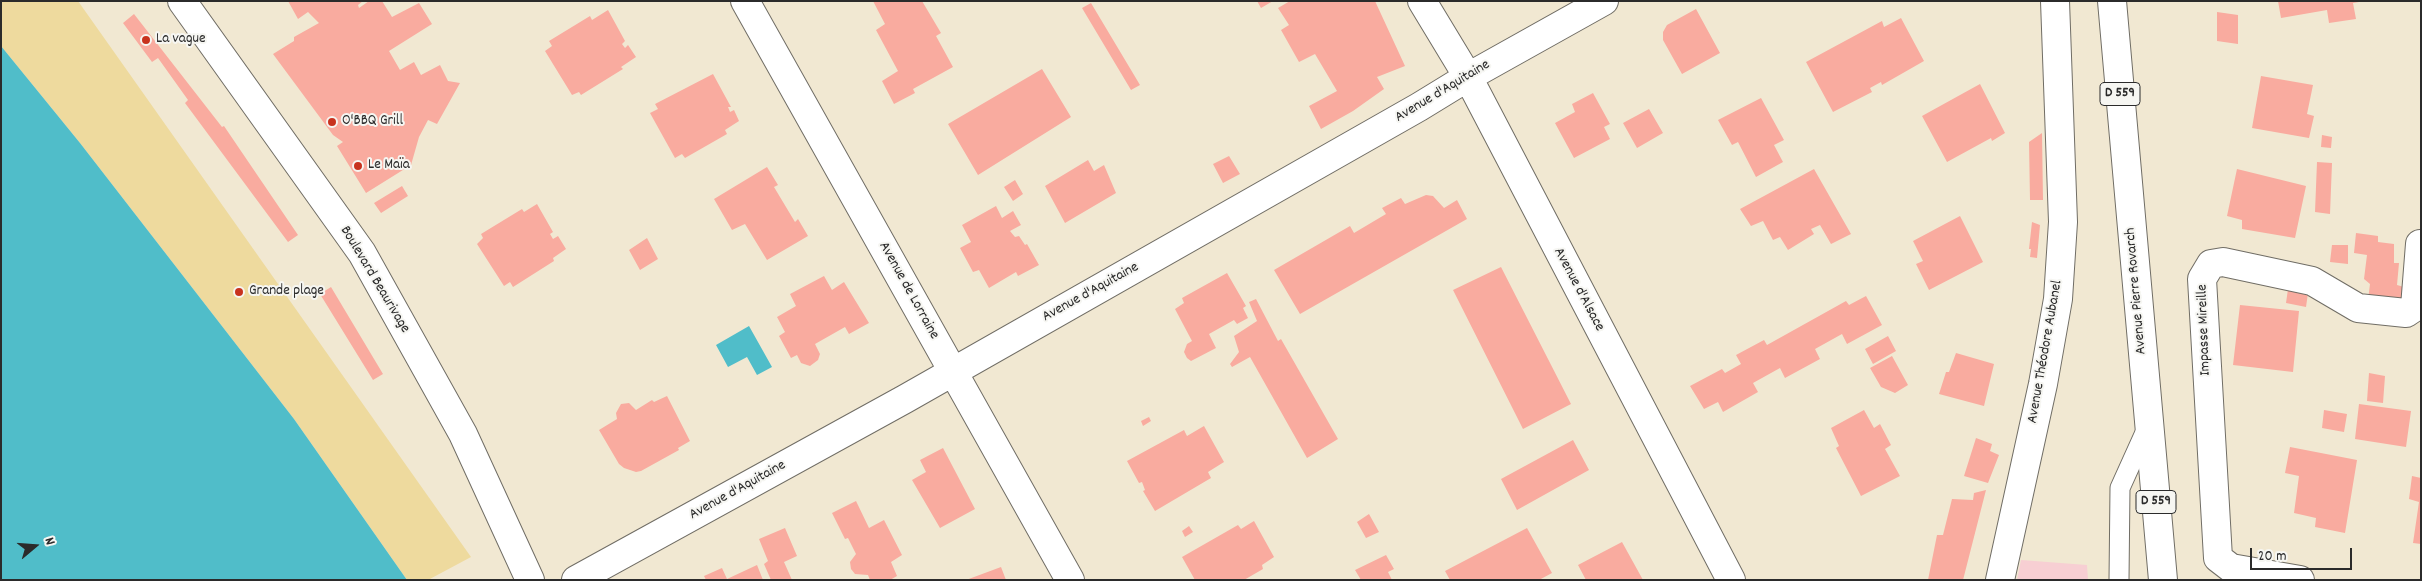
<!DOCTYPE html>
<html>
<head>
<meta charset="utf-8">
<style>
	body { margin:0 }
	#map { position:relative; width:2422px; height:581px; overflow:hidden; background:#f1e8d2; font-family:Dekko,sans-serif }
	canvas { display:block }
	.frame { position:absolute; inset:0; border:2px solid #2b2b2b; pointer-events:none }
	.north { position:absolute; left:10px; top:521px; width:50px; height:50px; -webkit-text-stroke:4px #f6f6f2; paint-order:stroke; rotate:72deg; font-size:14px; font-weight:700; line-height:20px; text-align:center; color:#2b2b2b }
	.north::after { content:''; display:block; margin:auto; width:18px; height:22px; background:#2b2b2b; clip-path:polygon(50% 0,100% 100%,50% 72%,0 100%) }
	.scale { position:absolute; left:2250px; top:548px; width:102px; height:22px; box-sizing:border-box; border:2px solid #2b2b2b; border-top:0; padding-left:6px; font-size:15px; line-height:18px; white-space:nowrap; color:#2b2b2b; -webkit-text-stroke:4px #f6f6f2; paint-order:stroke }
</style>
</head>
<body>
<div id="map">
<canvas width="2422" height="581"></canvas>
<div class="frame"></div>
<div class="north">N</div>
<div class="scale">20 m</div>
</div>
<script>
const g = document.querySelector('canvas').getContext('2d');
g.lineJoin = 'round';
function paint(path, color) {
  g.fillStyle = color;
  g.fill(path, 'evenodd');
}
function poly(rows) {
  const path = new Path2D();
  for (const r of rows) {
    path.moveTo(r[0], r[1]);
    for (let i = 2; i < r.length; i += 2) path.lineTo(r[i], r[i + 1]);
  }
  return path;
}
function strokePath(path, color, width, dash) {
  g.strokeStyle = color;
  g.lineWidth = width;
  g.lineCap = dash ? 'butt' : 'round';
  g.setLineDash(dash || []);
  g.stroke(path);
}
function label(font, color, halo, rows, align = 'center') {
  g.font = font + ' Dekko,sans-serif';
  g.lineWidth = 4;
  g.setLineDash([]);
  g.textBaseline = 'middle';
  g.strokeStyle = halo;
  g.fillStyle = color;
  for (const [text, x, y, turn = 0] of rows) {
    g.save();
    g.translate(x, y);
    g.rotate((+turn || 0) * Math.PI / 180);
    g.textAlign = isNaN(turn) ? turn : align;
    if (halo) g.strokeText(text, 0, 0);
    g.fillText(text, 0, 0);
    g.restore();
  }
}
const built = poly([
	[2021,560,2087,565,2088,580,2017,580]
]);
const sand = poly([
	[1,1,78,1,471,557,428,580,407,580,294,419,80,143,1,46]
]);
const water = poly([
	[1,46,80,143,294,419,407,580,1,580],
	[749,326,772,367,757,375,747,357,728,367,716,345]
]);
const building = poly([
	[288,1,363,1,358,5,359,8,369,1,382,1,392,17,419,3,432,24,389,51,400,70,414,62,421,75,440,65,448,81,460,83,437,124,428,120,419,137,411,165,366,193,337,146,343,142,333,135,273,54,294,41,294,37,319,23,308,12,298,19],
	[873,1,922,1,941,33,936,36,953,67,913,89,915,93,894,104,882,81,898,71,876,30,885,24],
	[1257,1,1273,1,1261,8],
	[1290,1,1375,1,1405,66,1377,77,1384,89,1353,111,1321,129,1309,106,1337,91,1315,54,1299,62,1281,30,1289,25,1278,8],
	[2278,1,2359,1,2359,2,2353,3,2356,19,2329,23,2327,10,2281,18],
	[1091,3,1140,85,1131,90,1082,8],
	[1696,9,1720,53,1682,74,1663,40,1663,32,1667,25],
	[608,10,625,41,622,44,625,48,628,45,636,57,621,67,623,69,581,95,579,92,572,95,545,51,552,46,549,41,590,16,592,20],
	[2217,12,2238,15,2238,44,2217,41],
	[134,14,222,127,224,126,298,235,288,242,185,103,188,100,158,58,152,62,123,23],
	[1901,18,1924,61,1882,85,1881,82,1870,88,1872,92,1833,112,1806,62,1882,21,1884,27],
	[1042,69,1071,117,978,175,948,124],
	[713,74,731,107,728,107,730,112,734,110,739,121,725,130,727,134,685,158,682,154,675,158,650,113,658,109,655,104],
	[2261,76,2313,85,2307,114,2314,116,2309,138,2252,128],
	[1980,84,2005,133,1992,141,1991,138,1947,162,1922,116],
	[1593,93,1610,124,1604,127,1610,139,1574,158,1555,123,1575,112,1572,104],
	[1761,98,1784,140,1774,145,1783,162,1756,177,1738,142,1732,145,1718,120],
	[1649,109,1663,133,1637,148,1623,123],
	[2042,133,2043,200,2030,200,2029,142],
	[2322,135,2332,137,2331,148,2321,147],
	[1229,156,1240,174,1223,183,1213,164],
	[1088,160,1094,171,1104,165,1116,193,1065,223,1045,186],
	[2317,162,2332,163,2330,214,2315,212],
	[767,167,778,185,774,187,795,222,798,219,808,236,767,260,745,224,732,230,714,199],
	[1814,169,1851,234,1831,244,1820,225,1811,229,1814,234,1788,250,1780,237,1773,240,1763,221,1751,226,1740,209],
	[2237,169,2306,186,2295,238,2242,229,2242,220,2227,216],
	[1015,180,1023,194,1013,201,1004,187],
	[402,186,408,196,381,213,374,203],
	[1426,195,1433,196,1444,208,1457,200,1467,219,1300,314,1274,270,1350,226,1354,233,1386,214,1382,208,1401,198,1405,204],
	[537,204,553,232,550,234,553,239,558,236,566,249,553,258,554,261,513,287,510,282,504,286,477,244,483,238,481,234,522,209,524,212],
	[996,206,1002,218,1013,211,1021,225,1010,231,1015,237,1019,236,1025,245,1027,244,1039,265,1018,276,1016,272,989,288,979,270,973,272,960,248,971,242,962,225],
	[1960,216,1983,262,1929,290,1916,264,1923,261,1913,241],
	[2032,222,2040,225,2037,258,2030,257,2031,249,2029,249],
	[2356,233,2378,236,2378,242,2394,244,2394,263,2399,263,2397,285,2404,287,2402,306,2368,300,2370,284,2364,279,2367,255,2354,253],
	[647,238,658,259,640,270,629,250],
	[2332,245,2348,245,2348,264,2330,262],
	[1501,267,1571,404,1523,429,1453,290],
	[1227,273,1246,306,1243,308,1248,318,1237,324,1234,320,1209,334,1216,348,1191,361,1187,358,1184,352,1187,344,1192,341,1175,309,1184,303,1182,298],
	[824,276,832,290,844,282,869,323,849,334,845,327,815,344,820,354,818,360,810,366,801,363,797,355,791,358,779,336,785,332,777,317,796,306,790,294],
	[331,287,383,374,373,380,320,294],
	[2288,289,2308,293,2306,307,2286,303],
	[1866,296,1882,325,1847,344,1842,334,1815,349,1820,359,1785,378,1780,368,1753,383,1758,392,1723,412,1718,402,1704,409,1690,386,1722,369,1725,373,1741,364,1736,355,1764,340,1767,345,1846,301,1849,305],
	[1256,299,1278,341,1281,339,1338,439,1307,458,1250,357,1232,367,1230,364,1239,352,1234,336,1257,321,1249,302],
	[2240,305,2299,311,2293,372,2233,365],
	[1888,336,1896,351,1873,364,1865,349],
	[1956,353,1994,364,1984,406,1939,394,1946,372,1949,372],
	[1892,356,1908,385,1895,393,1881,387,1870,368],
	[2369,373,2385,376,2383,403,2367,401],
	[667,396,690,441,678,448,679,450,641,471,636,472,624,468,619,464,599,430,617,419,616,413,621,404,629,403,636,410,652,400,654,402],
	[2359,404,2411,411,2406,447,2355,439],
	[1864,410,1874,428,1880,424,1891,445,1885,449,1900,476,1861,496,1836,448,1839,446,1831,428],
	[2324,410,2347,414,2344,432,2322,428],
	[1149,417,1151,421,1143,426,1141,421],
	[1204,426,1224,462,1208,472,1211,478,1155,511,1143,491,1145,490,1142,482,1139,483,1127,461,1184,430,1187,436],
	[1976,438,1992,444,1990,451,1999,455,1988,483,1964,476],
	[1573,440,1589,470,1517,510,1501,479],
	[2290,447,2357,460,2345,533,2315,527,2316,518,2294,513,2299,476,2285,473],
	[943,448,975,509,940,528,912,480,926,472,920,460],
	[2412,476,2421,478,2421,544,2413,543,2419,502,2409,499],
	[1986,490,1963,580,1928,580,1937,535,1943,535,1952,499,1973,500,1974,493],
	[856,501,869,528,884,520,902,555,891,562,897,576,890,580,870,580,868,575,855,574,851,569,850,562,856,554,848,538,845,539,832,513],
	[1369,514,1379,532,1366,538,1357,522],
	[1254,521,1274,557,1262,565,1263,569,1244,580,1195,580,1182,557,1238,525,1241,529],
	[1189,526,1193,532,1185,537,1182,531],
	[785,528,797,556,784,562,792,580,771,580,764,564,768,561,759,539],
	[1527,528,1552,573,1539,580,1450,580,1445,571],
	[1622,542,1643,580,1586,580,1578,565],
	[1386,555,1394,569,1388,572,1392,580,1361,580,1355,570],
	[757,565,763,580,706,580,704,576,722,568,727,579],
	[1001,567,1006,580,966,580]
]);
const service = poly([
	[2119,580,2120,488,2148,426]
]);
const minor = poly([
	[745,1,1070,580],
	[1422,1,1468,77,1731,580],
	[576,580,905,399,1419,107,1468,77,1604,1],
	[2000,580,2043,384,2058,299,2063,222,2055,1],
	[2300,580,2231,568,2218,558,2202,279,2211,264,2223,262,2312,281,2358,308,2406,313,2415,307,2420,244]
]);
const secondary = poly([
	[182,1,362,253,463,434,530,580]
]);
const primary = poly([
	[2112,1,2163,580]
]);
const markers = [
	[146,40,5,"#c8321e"],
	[332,122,5,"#c8321e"],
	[358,166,5,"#c8321e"],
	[239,292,5,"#c8321e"]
];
const shields = [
	[2120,94,40],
	[2156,502,40]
];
const shieldNames = [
	["D 559",2120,94],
	["D 559",2156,502]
];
const poiNames = [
	["La vague",156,40],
	["O'BBQ Grill",342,122],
	["Le Maïa",368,166],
	["Grande plage",249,292]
];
const streetNames = [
	["Avenue d'Aquitaine",1443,92,-31],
	["Boulevard Beaurivage",374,280,59],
	["Avenue d'Alsace",1578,290,62],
	["Avenue de Lorraine",908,291,61],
	["Avenue Pierre Rovarch",2137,291,-95],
	["Avenue d'Aquitaine",1091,293,-29],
	["Impasse Mireille",2205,330,-92],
	["Avenue Théodore Aubanel",2046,352,-80],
	["Avenue d'Aquitaine",738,491,-29]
];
paint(built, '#f7cfd3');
paint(sand, '#eeda9e');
paint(water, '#50bdc9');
paint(building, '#f9ab9f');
strokePath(service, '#706d65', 21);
strokePath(minor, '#706d65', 30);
strokePath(secondary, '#706d65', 30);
strokePath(primary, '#706d65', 30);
strokePath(service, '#fff', 19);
strokePath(minor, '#fff', 28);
strokePath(secondary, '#fff', 28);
strokePath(primary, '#fff', 28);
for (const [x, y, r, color] of markers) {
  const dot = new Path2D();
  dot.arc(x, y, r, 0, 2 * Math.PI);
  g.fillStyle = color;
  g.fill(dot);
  strokePath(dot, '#f6f6f2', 2);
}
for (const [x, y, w] of shields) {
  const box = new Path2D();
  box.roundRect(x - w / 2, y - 11.5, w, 23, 4);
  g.fillStyle = '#f6f6f2';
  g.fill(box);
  strokePath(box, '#2b2b2b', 1);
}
label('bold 14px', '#2b2b2b', null, shieldNames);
label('15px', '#2b2b2b', '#f6f6f2', poiNames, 'left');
label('15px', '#2b2b2b', '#f6f6f2', streetNames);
</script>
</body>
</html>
